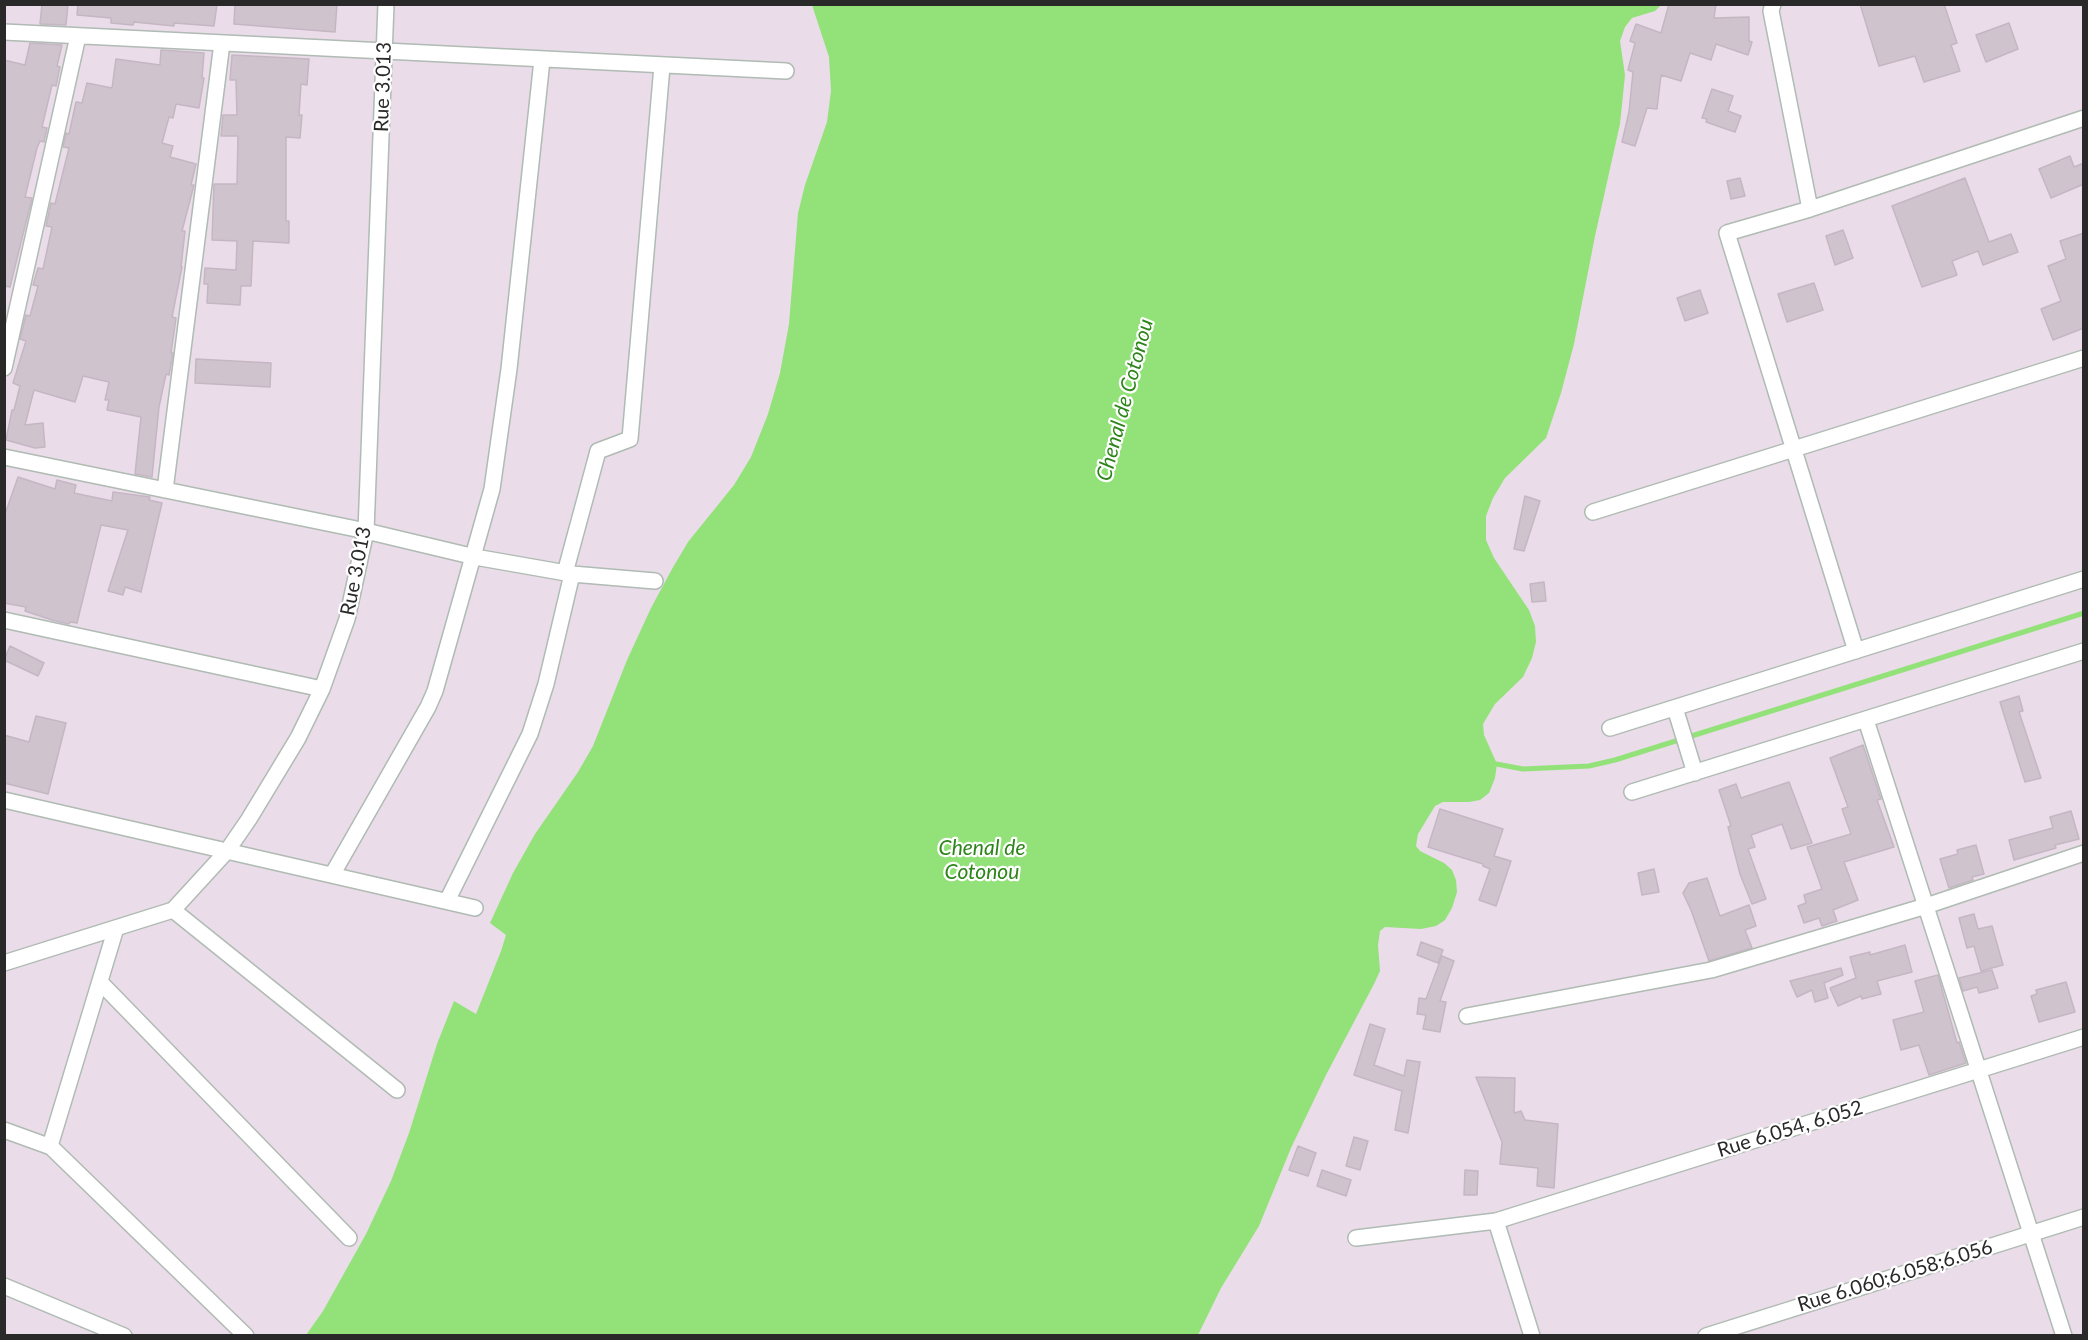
<!DOCTYPE html>
<html>
<head>
<meta charset="utf-8">
<style>
	body { margin:0 }
	#map { position:relative; width:2088px; height:1340px; overflow:hidden; background:#eadce9; font-family:Lato,sans-serif }
	canvas { display:block }
	.frame { position:absolute; inset:0; border:6px solid #292929; pointer-events:none }
</style>
</head>
<body>
<div id="map">
<canvas width="2088" height="1340"></canvas>
<div class="frame"></div>
</div>
<script>
const g = document.querySelector('canvas').getContext('2d');
g.lineJoin = 'round';
function paint(path, color) {
  g.fillStyle = color;
  g.fill(path, 'evenodd');
}
function poly(rows) {
  const path = new Path2D();
  for (const r of rows) {
    path.moveTo(r[0], r[1]);
    for (let i = 2; i < r.length; i += 2) path.lineTo(r[i], r[i + 1]);
  }
  return path;
}
function strokePath(path, color, width, dash) {
  g.strokeStyle = color;
  g.lineWidth = width;
  g.lineCap = dash ? 'butt' : 'round';
  g.setLineDash(dash || []);
  g.stroke(path);
}
function label(font, color, halo, rows, align = 'center') {
  g.font = font + ' Lato,sans-serif';
  g.lineWidth = 4.5;
  g.setLineDash([]);
  g.textBaseline = 'middle';
  g.strokeStyle = halo;
  g.fillStyle = color;
  for (const [text, x, y, turn = 0] of rows) {
    g.save();
    g.translate(x, y);
    g.rotate((+turn || 0) * Math.PI / 180);
    g.textAlign = isNaN(turn) ? turn : align;
    if (halo) g.strokeText(text, 0, 0);
    g.fillText(text, 0, 0);
    g.restore();
  }
}
const water = poly([
	[812,5,1661,5,1655,11,1632,18,1625,27,1620,41,1625,75,1620,124,1595,236,1574,344,1561,393,1546,438,1505,478,1493,498,1486,516,1486,540,1494,558,1529,610,1535,626,1536,642,1532,658,1523,677,1495,704,1483,724,1484,735,1497,764,1495,778,1489,793,1480,800,1469,802,1443,802,1435,806,1418,834,1416,846,1420,851,1444,863,1452,870,1456,880,1457,892,1452,908,1445,920,1436,926,1421,929,1385,927,1380,931,1378,945,1380,971,1374,984,1326,1075,1291,1148,1259,1226,1221,1288,1198,1335,306,1335,323,1311,366,1234,391,1181,409,1133,437,1044,454,1001,476,1014,501,951,506,935,490,923,513,873,535,834,578,772,593,746,627,660,651,608,672,569,688,542,734,485,751,457,768,414,780,373,789,324,798,213,805,185,827,122,831,91,829,57]
]);
const stream = poly([
	[1491,763,1523,769,1589,766,1615,760,2084,613]
]);
const building = poly([
	[42,4,68,4,66,25,40,24,42,4],
	[78,4,217,4,214,26,174,23,174,26,134,22,133,25,111,23,111,18,77,15,78,4],
	[235,4,337,4,335,32,234,24,235,4],
	[1669,4,1716,4,1714,18,1749,17,1749,41,1752,42,1748,55,1716,44,1711,60,1690,53,1681,81,1661,75,1657,109,1647,108,1635,146,1622,142,1629,112,1633,72,1628,70,1635,43,1630,41,1636,24,1661,33,1669,4],
	[1860,4,1944,4,1957,43,1951,45,1960,71,1924,82,1915,56,1879,66,1860,4],
	[2009,23,2018,49,1986,62,1976,35,2009,23],
	[30,43,62,45,57,66,60,67,56,86,52,85,42,127,47,128,44,142,40,141,37,148,25,197,32,198,10,287,4,286,4,60,25,65,30,43],
	[161,50,204,53,202,78,204,78,199,108,176,104,173,118,169,117,162,143,173,146,170,157,196,164,191,185,194,185,182,231,185,231,181,267,182,267,172,317,176,318,171,353,173,353,169,375,166,374,159,407,152,477,135,474,141,417,107,410,109,400,105,400,109,382,83,376,75,402,34,390,25,425,43,423,45,447,35,448,6,440,12,410,14,410,20,386,13,383,26,341,20,339,26,315,30,316,38,286,33,285,38,268,43,269,52,227,46,226,51,203,55,204,69,148,63,147,66,133,69,134,76,102,82,103,87,83,112,88,116,59,160,65,161,50],
	[232,55,309,59,307,85,301,84,299,115,302,115,300,138,286,137,286,221,289,221,289,243,253,241,251,286,241,286,240,305,207,303,208,284,204,284,205,268,236,270,237,241,212,240,214,184,237,184,238,136,221,136,223,115,237,115,236,80,230,80,232,55],
	[1712,89,1733,96,1728,111,1741,116,1735,132,1706,122,1707,119,1702,118,1712,89],
	[2070,156,2074,167,2084,163,2084,184,2051,198,2039,169,2070,156],
	[1740,178,1745,196,1731,199,1727,181,1740,178],
	[1965,178,1989,242,2011,234,2018,252,1983,265,1978,251,1952,261,1957,275,1922,287,1892,206,1965,178],
	[1843,230,1853,258,1835,265,1826,236,1843,230],
	[2084,233,2084,328,2053,340,2041,309,2061,301,2048,266,2066,259,2060,241,2084,233],
	[1814,283,1823,310,1787,322,1778,294,1814,283],
	[1700,290,1708,313,1685,321,1677,298,1700,290],
	[196,359,271,363,270,387,195,383,196,359],
	[18,477,55,489,57,480,76,485,74,493,112,501,113,492,150,497,149,500,162,503,141,592,125,587,123,595,108,591,128,530,101,525,77,623,70,622,69,624,52,620,25,611,26,607,4,603,4,517,18,477],
	[1525,496,1540,501,1524,551,1514,549,1525,496],
	[1544,582,1546,601,1532,602,1530,584,1544,582],
	[10,646,44,663,38,676,4,660,10,646],
	[2019,696,2023,711,2019,712,2041,778,2025,782,2000,702,2019,696],
	[36,716,66,723,48,794,4,783,4,735,29,742,36,716],
	[1863,745,1881,799,1877,800,1894,847,1844,862,1858,900,1833,910,1837,921,1822,926,1819,918,1804,923,1798,906,1806,903,1804,895,1822,889,1807,847,1851,834,1842,809,1848,807,1830,758,1863,745],
	[1789,782,1812,843,1791,849,1782,824,1751,835,1755,847,1748,849,1766,899,1752,904,1740,874,1728,827,1731,826,1719,790,1736,784,1741,798,1789,782],
	[1440,809,1503,829,1494,856,1511,861,1496,906,1479,900,1490,869,1483,866,1483,864,1428,847,1440,809],
	[2071,811,2079,839,2055,845,2056,848,2014,860,2009,840,2053,828,2050,817,2071,811],
	[1976,845,1984,874,1972,877,1973,880,1949,888,1940,859,1958,854,1957,850,1976,845],
	[1654,869,1659,892,1642,895,1638,873,1654,869],
	[1707,878,1720,916,1749,905,1756,926,1745,930,1752,948,1709,961,1691,910,1683,893,1689,883,1707,878],
	[1974,914,1978,929,1992,926,2003,965,1981,971,1974,946,1967,948,1959,918,1974,914],
	[1421,942,1443,950,1438,963,1417,955,1421,942],
	[1905,945,1912,972,1877,981,1881,994,1862,999,1861,996,1838,1006,1830,988,1856,978,1850,957,1870,952,1870,955,1905,945],
	[1442,956,1454,961,1440,1001,1446,1002,1440,1032,1423,1029,1426,1015,1417,1014,1419,998,1426,999,1442,956],
	[1841,968,1843,975,1824,983,1828,998,1815,1002,1812,990,1797,997,1790,981,1841,968],
	[1992,970,1998,988,1979,993,1977,987,1963,991,1959,978,1992,970],
	[1938,975,1957,1043,1959,1042,1966,1063,1929,1075,1919,1045,1901,1050,1893,1020,1924,1012,1915,981,1938,975],
	[2066,982,2075,1012,2039,1022,2031,996,2037,994,2036,990,2066,982],
	[1370,1024,1385,1029,1374,1065,1404,1076,1407,1060,1420,1062,1408,1133,1395,1130,1402,1091,1354,1075,1370,1024],
	[1476,1077,1515,1078,1514,1113,1521,1111,1525,1120,1558,1124,1554,1188,1537,1186,1538,1168,1500,1164,1502,1142,1476,1077],
	[1354,1137,1368,1141,1360,1170,1346,1166,1354,1137],
	[1298,1146,1316,1153,1308,1176,1289,1170,1298,1146],
	[1322,1170,1351,1180,1346,1196,1317,1186,1322,1170],
	[1465,1170,1478,1171,1477,1195,1464,1195,1465,1170]
]);
const street = poly([
	[1773,4,1771,11,1810,209],
	[4,32,786,71],
	[4,368,78,36],
	[4,457,366,531,475,557,572,574,655,581],
	[165,490,222,43],
	[1593,512,2084,358],
	[565,573,598,451,630,439,662,66],
	[4,620,322,689],
	[1856,651,1727,233,1810,209,2084,118],
	[1675,708,1695,773],
	[1866,720,2064,1336],
	[1610,728,2084,579],
	[1632,792,2084,651],
	[4,800,475,908],
	[332,875,428,707,435,691,492,489,509,369,542,60],
	[447,901,530,734,546,684,572,574],
	[173,910,397,1090],
	[4,963,173,910,227,851,249,819,298,738,322,689,347,619,366,531,386,4],
	[100,982,349,1238],
	[1467,1016,1711,970,1926,906,2084,853],
	[4,1130,51,1147,246,1336],
	[50,1146,116,928],
	[1496,1221,1532,1336],
	[1356,1238,1496,1221,2084,1037],
	[4,1286,124,1336],
	[1706,1336,2084,1217]
]);
const streetNames = [
	["Rue 3.013",383,87,-88],
	["Rue 3.013",356,571,-79],
	["Rue 6.054, 6.052",1790,1129,-17],
	["Rue 6.060;6.058;6.056",1895,1276,-17]
];
const waterNames = [
	["Chenal de Cotonou",1125,400,-75],
	["Chenal de",982,848],
	["Cotonou",982,872]
];
paint(water, '#93e279');
strokePath(stream, '#93e279', 5);
paint(building, '#cfc4ce');
strokePath(building, '#c5b6c3', 1.5);
strokePath(street, '#afbbb3', 18);
strokePath(street, '#fff', 15);
label('20px', '#292929', '#fff', streetNames);
label('italic 21px', '#2d851a', '#fff', waterNames);
</script>
</body>
</html>
